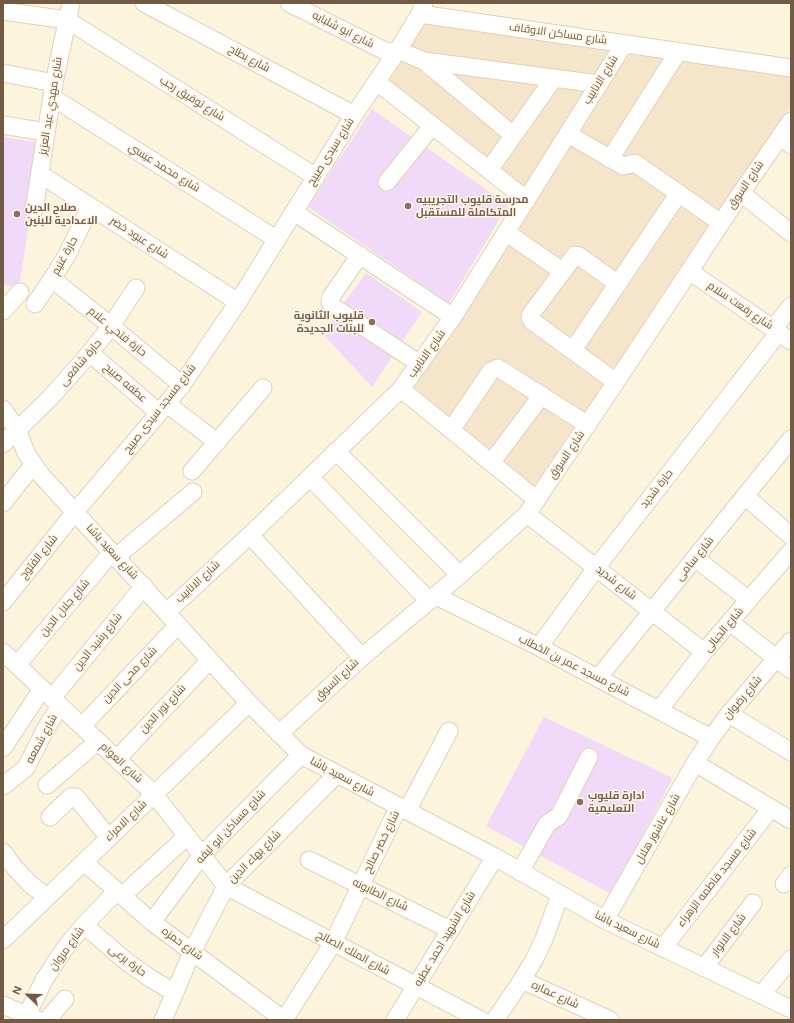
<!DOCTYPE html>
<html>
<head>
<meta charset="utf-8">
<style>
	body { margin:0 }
	#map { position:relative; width:794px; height:1023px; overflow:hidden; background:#fdf4dd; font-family:"DM Sans",sans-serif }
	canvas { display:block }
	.frame { position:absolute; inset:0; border:4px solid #735a45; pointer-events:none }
	.north { position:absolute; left:8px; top:975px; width:40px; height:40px; -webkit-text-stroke:3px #fff7e4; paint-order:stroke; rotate:293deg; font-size:11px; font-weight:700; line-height:16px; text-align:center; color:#735a45 }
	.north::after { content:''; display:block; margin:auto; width:14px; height:18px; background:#735a45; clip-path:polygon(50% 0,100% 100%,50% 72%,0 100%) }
</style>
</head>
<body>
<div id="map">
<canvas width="794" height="1023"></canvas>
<div class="frame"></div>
<div class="north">N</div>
</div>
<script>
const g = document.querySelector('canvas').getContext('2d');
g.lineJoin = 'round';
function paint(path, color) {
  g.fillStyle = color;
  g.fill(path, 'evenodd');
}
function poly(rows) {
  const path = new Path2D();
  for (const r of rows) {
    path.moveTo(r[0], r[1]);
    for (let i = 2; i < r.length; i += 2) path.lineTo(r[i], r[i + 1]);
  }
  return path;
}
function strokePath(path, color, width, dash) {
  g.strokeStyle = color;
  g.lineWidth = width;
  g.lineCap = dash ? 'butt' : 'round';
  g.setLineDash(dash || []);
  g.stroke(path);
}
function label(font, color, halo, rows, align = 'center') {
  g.font = font + ' "DM Sans",Cairo,sans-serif';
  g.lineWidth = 3;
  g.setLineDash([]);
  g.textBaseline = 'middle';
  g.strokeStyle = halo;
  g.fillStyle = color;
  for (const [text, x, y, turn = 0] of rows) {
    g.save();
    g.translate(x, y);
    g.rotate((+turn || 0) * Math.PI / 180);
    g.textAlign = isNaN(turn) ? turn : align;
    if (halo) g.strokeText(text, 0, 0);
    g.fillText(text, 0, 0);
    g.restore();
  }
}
const residential = poly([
	[423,18,791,74,791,106,533,488,410,389,535,202,383,80]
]);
const education = poly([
	[372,109,508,205,449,303,308,207],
	[3,137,41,143,19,288,3,284],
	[366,273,422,312,372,387,322,333],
	[544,717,673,778,611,894,486,826]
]);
const minor = poly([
	[144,3,354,115],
	[289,3,383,50,388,52,398,50,424,61,513,135],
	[3,11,67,20,316,177],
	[420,14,791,68],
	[424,61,599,84],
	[3,73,54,83],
	[377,82,527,200],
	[52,97,276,239],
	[3,125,46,132],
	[568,134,623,166,635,163,721,223],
	[780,136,791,145],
	[610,159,678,52],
	[489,170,554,78],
	[40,174,238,302],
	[387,182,432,126],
	[741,193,791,233],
	[34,210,54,83,71,3],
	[294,212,453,317],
	[507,233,562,271],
	[360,255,331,297,330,302,332,306,420,364],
	[689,271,791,341],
	[52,279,111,326,182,385],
	[35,304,52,279,67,255,90,207],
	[3,311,20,292],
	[773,329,791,306],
	[573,350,679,193],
	[90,353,159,413],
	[616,382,532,321,530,317,531,314,575,255,579,256,618,284],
	[401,389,537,500],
	[167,404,217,442],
	[3,409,18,431,26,453,41,475,249,703,301,755,495,857,605,920,791,1009],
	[451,430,491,371,498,368,588,425],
	[3,444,50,398,90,353,111,326,136,288],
	[336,451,460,575],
	[491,463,542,395],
	[192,471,263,388],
	[310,477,429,601],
	[745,496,791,536],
	[3,503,33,465],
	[527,514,704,652],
	[250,535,362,657],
	[116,557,193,492],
	[695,558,749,600],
	[436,596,539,647,711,738],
	[3,602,75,512,159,413,182,385,238,302,354,115,398,50,420,14,424,3],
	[167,612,250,535,401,389,453,317,624,44],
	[730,622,791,670],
	[539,647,596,568,779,332],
	[3,652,154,794,226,886,481,1020],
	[17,665,112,552],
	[598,678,791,439],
	[52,698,144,586],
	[659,710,704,652,791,551],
	[729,714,791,752],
	[82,726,178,625],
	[279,734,362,657,460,575,527,514,616,382,741,193,791,121],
	[3,748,42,689],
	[117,759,210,660],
	[695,763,791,820],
	[47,785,98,741],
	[3,786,26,768,46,728,60,706],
	[407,811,449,731],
	[50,817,71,797,76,797,109,838],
	[3,852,15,868,30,884,47,897],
	[309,860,450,930],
	[84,862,152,922,284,1020],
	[520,872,547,824,559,816,589,757],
	[784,884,791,875],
	[122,896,187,836],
	[605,920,695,763,711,738,729,714,791,641],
	[152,922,202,855,301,755],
	[84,925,127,962,150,978,175,993],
	[3,940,249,703],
	[663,948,771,808],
	[704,968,753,903],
	[522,980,610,1020],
	[761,995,791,959],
	[3,1005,38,1020],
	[27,1015,44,980,65,948,84,925,117,891],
	[47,1020,65,999],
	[163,1020,192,952,226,886,337,774],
	[284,1020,333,943,399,806],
	[395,1020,495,857],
	[495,1020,522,980,534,960,544,939,560,895]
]);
const markers = [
	[408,206,4,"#8d6e63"],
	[17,214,4,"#8d6e63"],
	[372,322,4,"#8d6e63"],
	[580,802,4,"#8d6e63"]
];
const streetNames = [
	["شارع ابو شلبايه",343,30,27],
	["شارع مساكن الاوقاف",558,34,8],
	["شارع بطاح",249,59,28],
	["شارع الانابيب",601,80,-58],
	["شارع توفيق رجب",192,99,32],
	["شارع مهدي عبد العزيز",51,106,-81],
	["شارع سيدى صبيح",331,152,-58],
	["شارع محمد عيسي",164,168,32],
	["شارع السوق",746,185,-56],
	["شارع عبود خضر",139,238,33],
	["حارة غنيم",65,256,-61],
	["شارع رفعت سلام",740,306,34],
	["حارة فتحي علام",117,332,39],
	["شارع الانابيب",427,354,-54],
	["حارة شافعى",81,363,-49],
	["عطفه صبيح",125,383,41],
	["شارع مسجد سيدى صبيح",160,409,-52],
	["شارع السوق",567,455,-56],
	["حارة شديد",657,489,-52],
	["شارع سعيد باشا",112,552,47],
	["شارع الفتوح",39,557,-51],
	["شارع سامى",695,559,-51],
	["شارع الانابيب",198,582,-43],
	["شارع شديد",616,583,38],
	["شارع جلال الدين",65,608,-50],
	["شارع الجبالى",724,630,-50],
	["شارع رشيد الدين",98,642,-51],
	["شارع مسجد عمر بن الخطاب",574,666,27],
	["شارع محى الدين",130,675,-46],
	["شارع السوق",337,680,-43],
	["شارع رضوان",743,698,-50],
	["شارع نور الدين",163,709,-47],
	["شارع شمعه",42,739,-62],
	["شارع العوام",121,763,43],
	["شارع سعيد باشا",342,777,28],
	["شارع الامراء",126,821,-44],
	["شارع مساكن ابو ليفه",231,827,-47],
	["شارع عاشور هلال",658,829,-60],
	["شارع خضر صالح",382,842,-64],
	["شارع بهاء الدين",255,857,-45],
	["شارع مسجد فاطمه الزهراء",717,878,-52],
	["شارع الطابونه",380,895,26],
	["شارع سعيد باشا",627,930,26],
	["شارع الانوار",729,935,-53],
	["شارع الشهيد احمد عطيه",445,939,-59],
	["شارع حمزه",182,944,36],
	["شارع مروان",67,949,-54],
	["شارع الملك الصالح",353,953,28],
	["حارة برعى",127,961,37],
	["شارع عماره",555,995,25]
];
const educationNames = [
	["مدرسة قليوب التجريبيه",416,200],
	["المتكاملة للمستقبل",416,213],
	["صلاح الدين",25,208],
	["الاعدادية للبنين",25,221],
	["قليوب الثانوية",364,316,"right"],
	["للبنات الجديدة",364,329,"right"],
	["ادارة قليوب",588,796],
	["التعليمية",588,809]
];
paint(residential, '#f5e6cb');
paint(education, '#f1daf9');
strokePath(minor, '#e1d0b9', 19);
strokePath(minor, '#fff', 17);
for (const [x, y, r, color] of markers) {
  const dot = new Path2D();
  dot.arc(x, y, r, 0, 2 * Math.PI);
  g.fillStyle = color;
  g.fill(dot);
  strokePath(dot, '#fff7e4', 1.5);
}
label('11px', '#735a45', '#fff7e4', streetNames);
label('bold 11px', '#785e54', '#fff7e4', educationNames, 'left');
</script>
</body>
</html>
